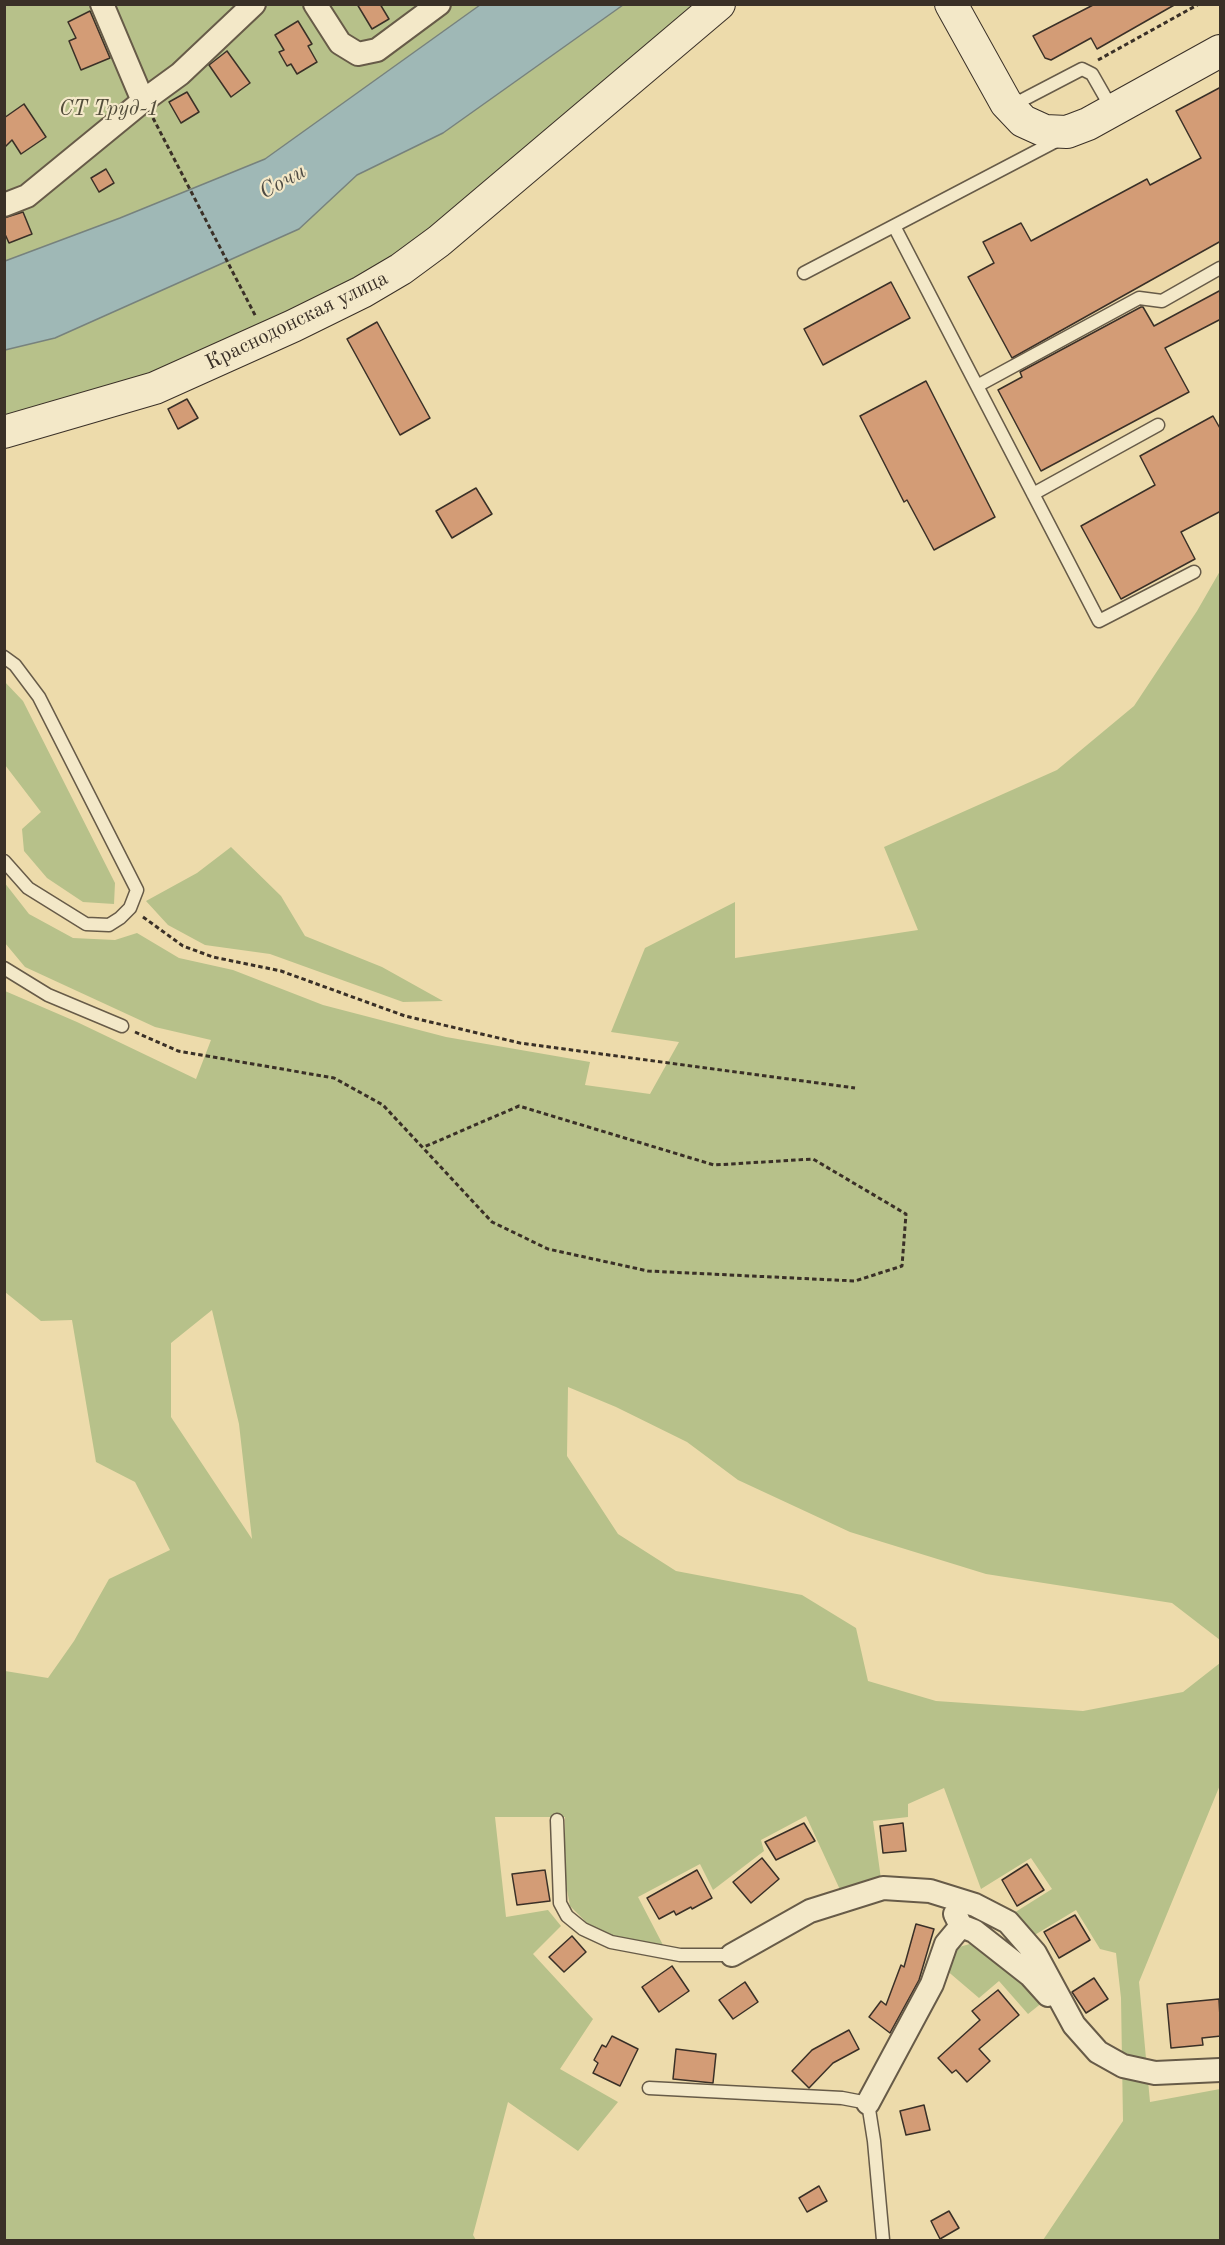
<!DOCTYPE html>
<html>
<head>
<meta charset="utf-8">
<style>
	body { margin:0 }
	#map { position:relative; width:1225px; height:2245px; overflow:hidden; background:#eddbab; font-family:"Old Standard TT",serif }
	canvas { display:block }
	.frame { position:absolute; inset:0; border:6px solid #3a3027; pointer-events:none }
</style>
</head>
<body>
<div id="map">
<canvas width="1225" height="2245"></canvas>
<div class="frame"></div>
</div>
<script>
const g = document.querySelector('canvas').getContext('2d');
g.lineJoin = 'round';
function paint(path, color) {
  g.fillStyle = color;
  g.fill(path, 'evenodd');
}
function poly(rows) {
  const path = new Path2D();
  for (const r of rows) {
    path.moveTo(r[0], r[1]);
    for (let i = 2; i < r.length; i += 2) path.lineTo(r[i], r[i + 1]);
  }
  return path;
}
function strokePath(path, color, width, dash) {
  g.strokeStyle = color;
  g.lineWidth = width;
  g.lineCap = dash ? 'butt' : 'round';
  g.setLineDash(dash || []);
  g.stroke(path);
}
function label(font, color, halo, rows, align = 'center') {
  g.font = font + ' "Old Standard TT",serif';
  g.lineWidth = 4.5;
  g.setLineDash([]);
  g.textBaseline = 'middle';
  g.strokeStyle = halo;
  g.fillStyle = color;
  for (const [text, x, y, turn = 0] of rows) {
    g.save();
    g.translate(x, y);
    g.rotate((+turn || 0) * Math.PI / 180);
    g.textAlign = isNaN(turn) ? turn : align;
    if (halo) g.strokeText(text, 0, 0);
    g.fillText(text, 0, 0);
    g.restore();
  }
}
const green = poly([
	[5,5,480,5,265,159,120,219,5,261],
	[623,5,701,5,401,257,154,380,5,421,5,349,55,338,299,229,357,175,443,133],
	[1220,571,1220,1640,1172,1603,986,1574,850,1532,738,1480,687,1442,616,1407,568,1387,567,1456,618,1534,676,1571,802,1595,856,1628,868,1681,936,1701,1083,1711,1183,1692,1220,1663,1220,1785,1139,1982,1150,2102,1220,2089,1220,2240,1043,2240,1123,2121,1121,1998,1116,1953,1100,1949,1076,1910,1028,1939,1009,1916,1052,1889,1031,1858,981,1889,944,1788,908,1804,908,1817,873,1821,881,1879,842,1894,806,1816,761,1840,764,1851,713,1890,700,1864,638,1897,663,1945,611,1937,588,1924,570,1906,565,1879,565,1817,495,1817,506,1917,548,1910,561,1926,533,1954,593,2019,560,2069,618,2102,578,2151,508,2102,473,2235,476,2240,5,2240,5,1671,48,1678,74,1641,109,1579,170,1550,135,1482,96,1462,72,1320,41,1321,5,1292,5,991,77,1022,196,1079,211,1040,155,1027,25,967,5,943,4,882,29,914,73,938,115,940,137,933,179,958,233,970,323,1005,446,1037,590,1062,585,1085,650,1094,679,1042,611,1032,645,948,735,902,735,958,918,930,884,847,1057,770,1134,706,1197,611],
	[212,1310,239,1424,252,1539,171,1417,171,1343],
	[4,681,23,701,115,883,114,904,83,902,47,878,24,851,22,829,41,812,5,765],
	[231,847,281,896,305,936,382,967,443,1001,403,1002,270,954,205,945,168,925,146,901,197,873],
	[977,1942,1043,2002,1028,2014,999,1981,979,1998,945,1969,959,1947]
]);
const water = poly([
	[480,5,623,5,443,133,357,175,299,229,55,338,5,350,5,261,120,218,265,159,480,5]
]);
const building = poly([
	[357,4,380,4,389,19,372,29,357,4],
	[1095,4,1176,4,1097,49,1091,38,1051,60,1045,58,1033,36,1095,4],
	[90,11,110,58,81,70,69,41,76,38,68,22,90,11],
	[298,21,312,44,308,46,317,62,297,74,291,64,287,66,279,52,284,50,275,35,298,21],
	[227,51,250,83,231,97,209,65,227,51],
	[1221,87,1221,241,1012,358,968,277,994,263,983,242,1021,223,1031,241,1147,179,1150,185,1201,158,1176,111,1221,87],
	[187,92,199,112,181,123,169,102,187,92],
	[24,104,46,137,21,154,12,140,4,148,4,118,24,104],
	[106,169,114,183,99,192,91,178,106,169],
	[23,212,32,234,9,243,4,232,4,218,23,212],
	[891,282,910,318,823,365,804,329,891,282],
	[1221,290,1221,319,1165,348,1189,392,1041,471,998,390,1022,377,1020,372,1141,307,1143,307,1154,326,1221,290],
	[377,322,430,418,400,435,347,339,377,322],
	[926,381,995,517,934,550,907,500,904,502,860,416,926,381],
	[187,399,198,418,178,429,168,409,187,399],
	[1213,416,1221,430,1221,511,1181,532,1195,559,1121,599,1081,526,1155,485,1140,456,1213,416],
	[476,488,492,514,452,538,436,511,476,488],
	[804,1823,815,1841,776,1860,765,1842,804,1823],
	[903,1823,906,1851,883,1853,880,1826,903,1823],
	[762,1858,779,1879,751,1903,733,1882,762,1858],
	[1027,1864,1044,1890,1017,1906,1002,1880,1027,1864],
	[545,1870,550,1901,517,1905,512,1874,545,1870],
	[697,1870,712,1898,692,1909,691,1907,676,1915,674,1911,659,1919,647,1898,697,1870],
	[1075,1915,1090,1940,1059,1958,1044,1932,1075,1915],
	[916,1924,934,1929,919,1980,890,2033,869,2017,881,2001,886,2005,901,1965,904,1967,916,1924],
	[572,1936,586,1952,564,1972,549,1957,572,1936],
	[672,1966,689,1991,659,2012,642,1987,672,1966],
	[1094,1978,1108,1999,1086,2013,1072,1992,1094,1978],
	[745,1982,758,2002,733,2019,719,2000,745,1982],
	[998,1990,1019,2015,979,2049,990,2061,967,2082,956,2070,952,2073,938,2058,980,2020,972,2011,998,1990],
	[1219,1999,1221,2036,1202,2038,1203,2045,1171,2048,1167,2004,1219,1999],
	[849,2030,859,2049,833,2063,809,2088,792,2071,812,2050,849,2030],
	[612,2036,638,2049,620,2086,593,2073,598,2063,594,2060,602,2045,606,2047,612,2036],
	[676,2049,716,2054,713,2083,673,2079,676,2049],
	[924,2105,930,2130,906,2135,900,2111,924,2105],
	[819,2186,827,2201,807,2212,799,2198,819,2186],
	[949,2211,959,2228,940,2239,931,2221,949,2211]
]);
const path = poly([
	[1098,60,1199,4],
	[153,118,256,317],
	[143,917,183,946,213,957,281,971,405,1016,520,1043,855,1088],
	[135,1032,178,1051,334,1078,383,1105,492,1222,548,1249,648,1271,855,1281,902,1266,906,1214,813,1159,714,1165,519,1106,424,1147]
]);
const lane = poly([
	[1011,106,1082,69,1092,74,1112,109],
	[894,226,1099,621,1194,572],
	[804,273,1058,140],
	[977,386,1139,298,1162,301,1220,268],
	[1033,494,1158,425],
	[4,657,15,665,39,697,137,890,130,908,120,918,109,925,86,924,28,888,4,861],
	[4,968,48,995,122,1026],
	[557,1820,560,1903,567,1916,583,1929,611,1942,680,1955,732,1955],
	[649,2088,842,2098,868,2103,874,2141,883,2240]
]);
const street = poly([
	[102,4,143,101],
	[315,4,340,43,358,54,377,50,439,4],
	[4,205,27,196,143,101,180,74,254,4],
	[955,1914,961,1926,974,1931,1030,1975,1048,1995],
	[732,1955,810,1911,883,1888,930,1891,975,1905,1008,1922,1035,1953,1074,2025,1098,2052,1123,2066,1155,2073,1220,2070],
	[868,2103,932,1984,946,1944,961,1926]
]);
const secondary = poly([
	[951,4,1006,103,1023,121,1045,131,1067,132,1088,124,1220,51],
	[4,432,155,388,293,326,362,292,401,269,439,241,719,4]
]);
const parkNames = [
	["СТ Труд-1",109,109]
];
const streetNames = [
	["Краснодонская улица",297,321,-26]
];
const waterNames = [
	["Сочи",283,182,-29]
];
paint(green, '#b7c18a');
paint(water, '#9fb8b6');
strokePath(water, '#77827d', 1.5);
paint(building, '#d39c76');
strokePath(building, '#3a3027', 1.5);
strokePath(lane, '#675b48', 15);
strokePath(street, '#675b48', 26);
strokePath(secondary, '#3a3027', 34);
strokePath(path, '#3a3027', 3, [4.5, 3]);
strokePath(lane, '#f3e8c8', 12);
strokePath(street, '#f3e8c8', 22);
strokePath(secondary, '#f3e8c8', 32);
label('italic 21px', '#534d3b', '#f3e8c8', parkNames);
label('21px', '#3a3027', '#f3e8c8', streetNames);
label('italic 22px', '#4e4b44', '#f3e8c8', waterNames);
</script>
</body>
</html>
